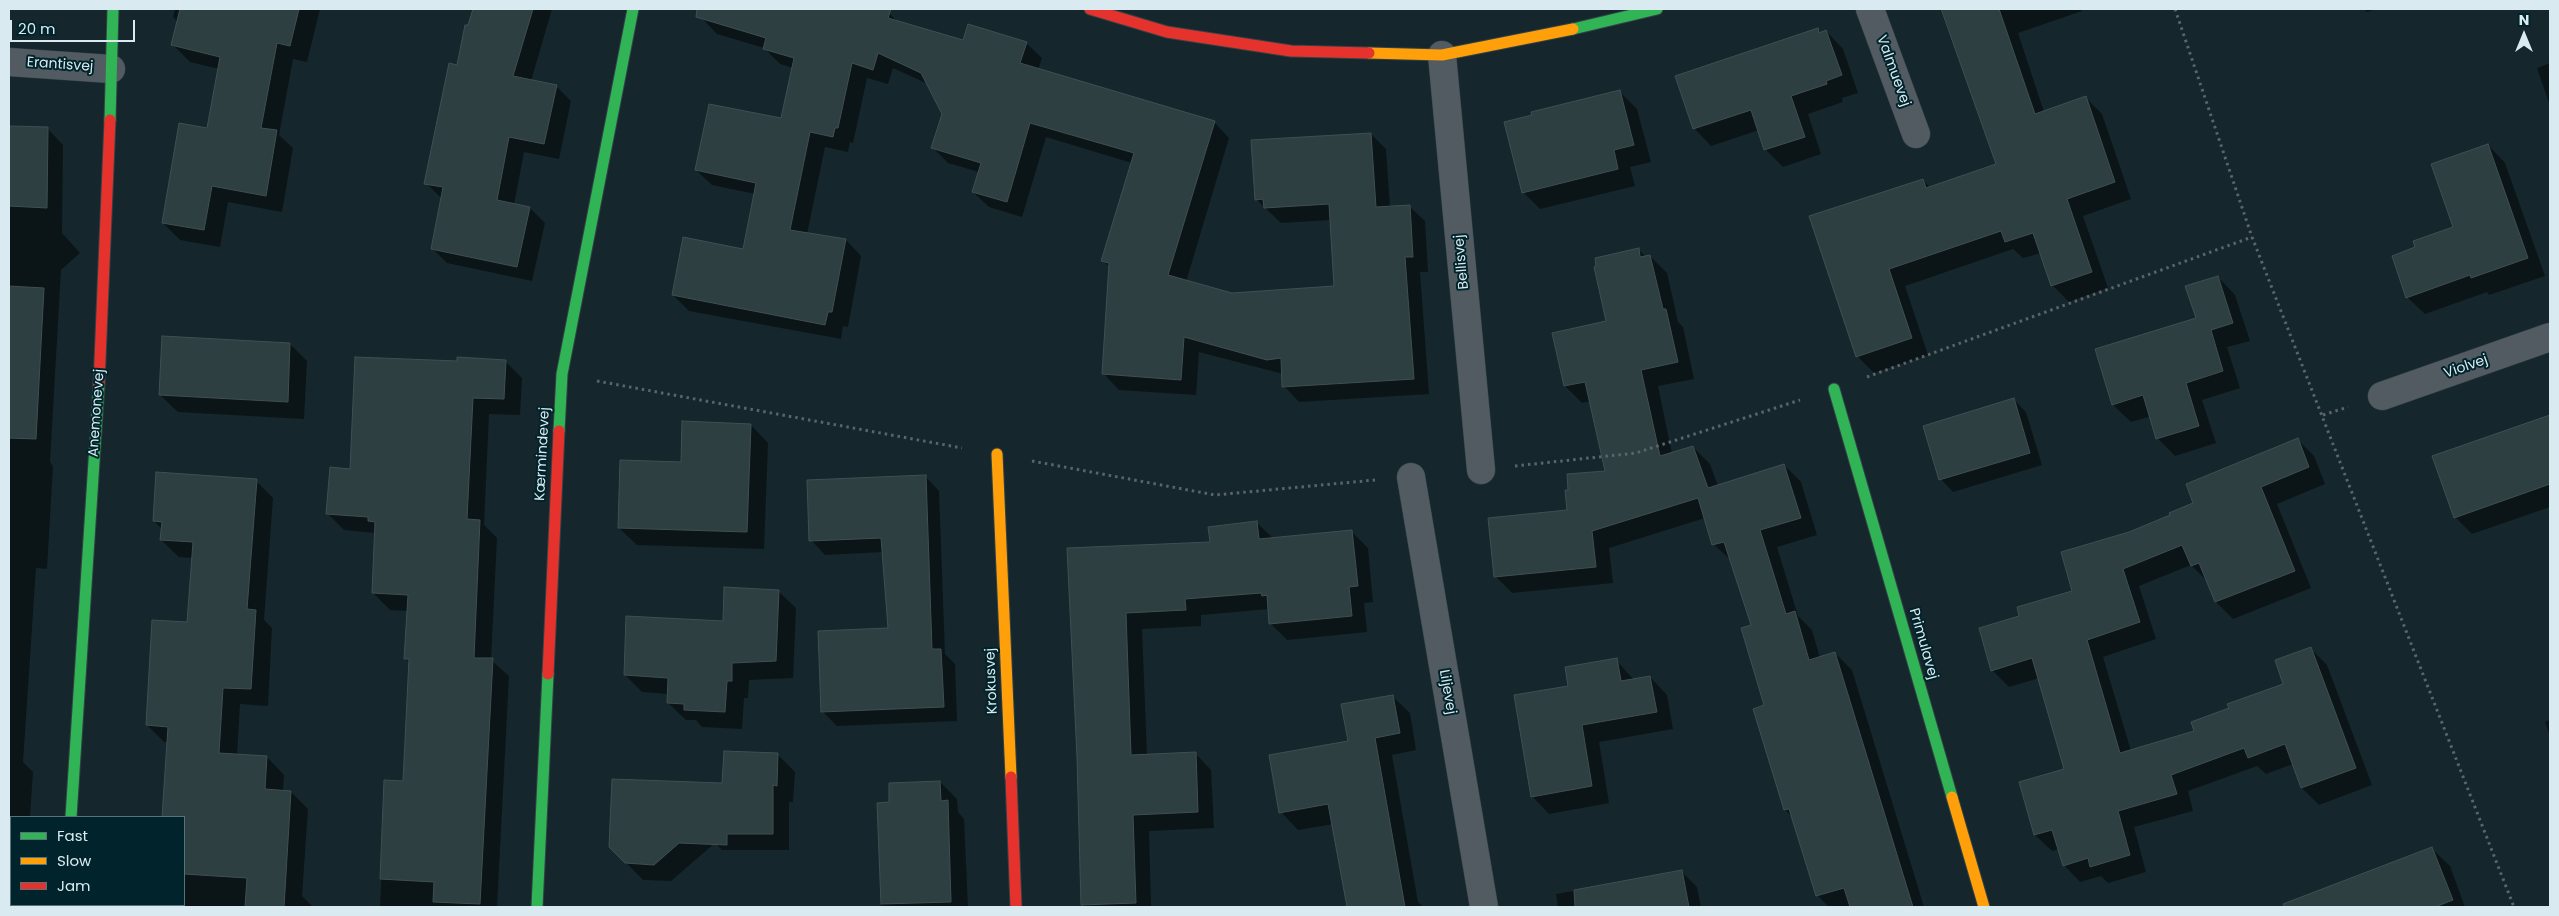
<!DOCTYPE html>
<html>
<head>
<meta charset="utf-8">
<style>
	body { margin:0 }
	#map { position:relative; width:2559px; height:916px; overflow:hidden; background:#15272c; font-family:Poppins,sans-serif }
	canvas { display:block }
	.frame { position:absolute; inset:0; border:10px solid #d9ebf0; pointer-events:none }
	.legend { position:absolute; left:10px; top:816px; width:175px; height:90px; box-sizing:border-box; background:#01232b; border:1px solid #57737a; margin:0; padding:6px 9px; list-style:none; font-size:15px; color:#d9ebf0 }
	.legend li { display:flex; align-items:center; gap:10px; height:25px }
	.legend b { width:25px; border:1px solid #57737a }
	.north { position:absolute; left:2499px; top:10px; width:50px; height:50px; -webkit-text-stroke:4px #01232b; paint-order:stroke; rotate:0deg; font-size:14px; font-weight:700; line-height:20px; text-align:center; color:#d9ebf0 }
	.north::after { content:''; display:block; margin:auto; width:18px; height:22px; background:#d9ebf0; clip-path:polygon(50% 0,100% 100%,50% 72%,0 100%) }
	.scale { position:absolute; left:10px; top:20px; width:125px; height:22px; box-sizing:border-box; border:2px solid #d9ebf0; border-top:0; padding-left:6px; font-size:15px; line-height:18px; white-space:nowrap; color:#d9ebf0; -webkit-text-stroke:4px #01232b; paint-order:stroke }
</style>
</head>
<body>
<div id="map">
<canvas width="2559" height="916"></canvas>
<div class="frame"></div>
<ul class="legend">
<li><b style="height:6px;background:#30b455"></b>Fast</li>
<li><b style="height:6px;background:#ff9f0a"></b>Slow</li>
<li><b style="height:6px;background:#e5322d"></b>Jam</li>
</ul>
<div class="north">N</div>
<div class="scale">20 m</div>
</div>
<script>
const g = document.querySelector('canvas').getContext('2d');
g.lineJoin = 'round';
function paint(path, color) {
  g.fillStyle = color;
  g.fill(path, 'evenodd');
}
function poly(rows) {
  const path = new Path2D();
  for (const r of rows) {
    path.moveTo(r[0], r[1]);
    for (let i = 2; i < r.length; i += 2) path.lineTo(r[i], r[i + 1]);
  }
  return path;
}
function strokePath(path, color, width, dash) {
  g.strokeStyle = color;
  g.lineWidth = width;
  g.lineCap = dash ? 'butt' : 'round';
  g.setLineDash(dash || []);
  g.stroke(path);
}
function label(font, color, halo, rows, align = 'center') {
  g.font = font + ' Poppins,sans-serif';
  g.lineWidth = 4;
  g.setLineDash([]);
  g.textBaseline = 'middle';
  g.strokeStyle = halo;
  g.fillStyle = color;
  for (const [text, x, y, turn = 0] of rows) {
    g.save();
    g.translate(x, y);
    g.rotate((+turn || 0) * Math.PI / 180);
    g.textAlign = isNaN(turn) ? turn : align;
    if (halo) g.strokeText(text, 0, 0);
    g.fillText(text, 0, 0);
    g.restore();
  }
}
const shadow = poly([
	[175,9,320,9,307,62,293,59,279,135,293,148,282,212,228,202,220,247,180,240,163,223,208,130,219,69,190,62,173,45,178,22,173,17],
	[474,9,552,9,531,81,556,86,571,101,559,159,524,152,514,205,530,208,545,223,532,281,447,263,432,248,442,199,426,183],
	[704,9,876,9,889,13,898,22,964,42,1026,43,1042,58,1038,70,1214,122,1229,138,1186,282,1232,294,1335,287,1331,220,1281,223,1256,199,1371,134,1386,149,1390,207,1409,206,1425,221,1428,272,1420,272,1429,394,1299,402,1284,386,1283,374,1199,352,1196,395,1119,390,1104,374,1110,268,1103,260,1132,163,1046,137,1022,217,989,207,973,192,979,172,948,163,933,148,943,114,928,84,893,68,888,84,867,78,853,143,850,142,848,152,825,147,807,234,846,240,861,256,848,327,843,326,841,339,689,311,673,295,744,250,755,194,712,185,696,170,782,120,793,68,780,64,764,48,717,34,702,18],
	[1940,9,2081,9,2082,11,2018,33,2044,112,2086,98,2102,114,2131,199,2083,216,2108,288,2069,302,2052,285,2041,253,2023,258,2013,249,1905,286,1928,355,1874,373,1857,356,1810,217,1923,180,1930,188,1997,165],
	[2364,9,2376,9,2367,12],
	[1817,30,1821,33,1826,31,1843,49,1858,93,1842,98,1843,102,1808,114,1821,154,1783,167,1765,149,1759,130,1711,146,1694,128],
	[2550,63,2550,106,2537,68],
	[1619,91,1637,109,1651,162,1630,167,1635,186,1540,209,1523,192],
	[9,127,47,128,63,145,62,233,80,253,61,270,50,462,53,466,47,569,36,568,23,762,33,772,30,817,11,817,10,907],
	[2488,145,2505,163,2545,276,2489,295,2487,292,2425,314,2407,297,2417,248,2455,228],
	[1638,249,1646,257,1650,256,1667,273,1678,322,1683,327,1694,379,1658,386,1672,454,1693,447,1710,464,1718,486,1784,465,1801,482,1817,535,1777,547,1798,616,1812,630,1820,658,1835,653,1852,670,1924,907,1829,907,1817,895,1793,818,1785,810,1752,626,1732,561,1713,544,1705,518,1609,548,1613,583,1512,593,1495,576,1568,511,1606,472,1591,401,1582,403,1565,386,1608,322],
	[2218,277,2235,295,2250,341,2227,347,2240,388,2202,400,2216,443,2175,456,2157,438,2151,416,2131,422,2113,405,2097,350,2197,319],
	[290,344,307,361,304,419,178,412,160,395],
	[505,361,522,378,520,415,489,414,484,525,497,538,491,660,509,676,497,907,380,907,386,781,404,782,410,663,406,659,409,611,390,610,373,593,376,533,344,530,327,513,351,470,458,362],
	[2014,400,2026,412,2042,465,1953,492,1941,479],
	[2546,418,2550,422,2550,507,2472,534,2455,517],
	[751,425,768,443,764,549,637,545,619,528,683,464],
	[2298,440,2314,456,2325,484,2277,504,2311,588,2233,619,2216,602,2208,582,2191,565,2139,586,2156,639,2103,657,2131,751,2196,732,2230,709,2285,684,2310,648,2327,665,2372,785,2319,805,2302,788,2293,764,2266,774,2257,766,2188,791,2193,811,2134,827,2146,872,2108,883,2101,876,2080,882,2064,865,2059,849,2052,851,2035,835,2066,770,2039,678,2009,687,1992,670,2021,617,2074,591,2129,533,2195,504],
	[925,476,939,491,945,654,955,664,957,721,837,726,823,712,889,629,883,552,825,555,811,540],
	[256,481,273,498,264,620,272,628,268,706,240,704,237,755,267,757,284,775,283,792,291,792,308,809,302,896,313,907,182,907,184,817,163,817,168,742,164,742,147,725,188,623,193,558,179,557,161,540,162,529,154,521],
	[1257,523,1274,539,1352,532,1368,548,1373,602,1364,603,1367,632,1287,640,1271,624,1269,609,1201,615,1201,626,1142,629,1147,755,1195,753,1211,770,1214,828,1149,831,1151,907,1085,907,1083,905,1079,757,1068,550,1211,543],
	[778,591,796,608,793,678,749,680,748,698,744,698,742,729,702,727,696,720,686,720,668,703,669,694,642,692,625,675],
	[1616,660,1634,680,1650,677,1667,695,1673,729,1599,742,1609,803,1549,814,1532,796,1569,687],
	[1392,696,1410,713,1416,750,1392,755,1418,902,1423,907,1351,907,1334,824,1298,830,1281,812],
	[2550,720,2550,736,2545,722],
	[778,755,795,772,793,802,789,802,789,850,722,850,715,843,671,881,643,880,610,846],
	[940,782,957,799,958,812,964,819,968,907,882,907,879,804,891,804],
	[2432,849,2450,866,2465,907,2306,907,2303,898],
	[1682,872,1697,887,1701,907,1558,907,1556,894]
]);
const building = poly([
	[180,9,299,9,290,46,277,43,261,128,277,130,266,196,212,186,204,230,162,223,179,123,207,128,220,57,171,45,180,9],
	[473,9,533,9,513,76,557,85,544,144,509,137,497,200,530,207,517,267,431,249,443,187,424,184,449,63,457,65,465,25,468,25,473,9],
	[697,9,891,9,888,18,963,40,968,24,1027,42,1020,63,1215,121,1168,275,1232,293,1334,286,1329,204,1264,208,1263,199,1255,200,1251,140,1371,133,1376,207,1410,205,1413,257,1405,257,1414,379,1282,387,1281,358,1267,360,1184,337,1181,380,1102,374,1109,263,1101,261,1134,153,1030,123,1007,202,972,192,981,163,931,148,942,114,921,73,878,53,873,70,852,63,838,128,835,128,833,137,810,132,790,230,846,239,832,312,828,312,825,325,672,295,683,237,743,249,756,183,695,170,709,104,781,118,794,58,763,49,766,38,696,17,697,9],
	[1941,9,1999,9,2035,114,2086,96,2115,182,2067,199,2092,272,2051,286,2033,233,2005,242,2001,231,1889,269,1912,338,1856,357,1809,216,1923,179,1926,188,1996,164,1941,9],
	[1818,28,1819,33,1826,30,1842,75,1826,81,1827,84,1791,96,1805,137,1764,150,1751,110,1693,129,1675,76,1818,28],
	[1620,90,1634,145,1614,150,1618,169,1522,193,1504,122,1532,115,1531,112,1620,90],
	[9,126,48,127,47,208,9,206,9,126],
	[2488,144,2528,258,2471,278,2470,275,2406,298,2392,256,2415,247,2413,241,2453,227,2431,164,2488,144],
	[1639,248,1640,257,1650,255,1663,309,1666,309,1678,362,1641,370,1660,456,1693,446,1708,488,1784,464,1801,518,1760,530,1786,614,1795,611,1809,660,1835,652,1913,907,1850,907,1844,888,1816,896,1789,809,1784,810,1753,709,1764,705,1741,628,1751,625,1724,542,1712,545,1698,498,1592,531,1596,567,1494,577,1488,518,1567,510,1565,490,1568,490,1567,474,1605,471,1585,382,1564,386,1552,333,1606,321,1594,267,1596,266,1595,258,1639,248],
	[2218,276,2233,323,2211,330,2223,371,2186,383,2199,426,2156,439,2143,395,2112,405,2095,349,2196,318,2185,286,2218,276],
	[9,286,44,288,36,439,9,438,9,286],
	[162,336,290,343,288,402,159,395,162,336],
	[355,357,457,361,457,357,506,360,504,399,473,398,467,519,480,520,474,658,493,658,480,904,433,902,434,882,380,879,384,780,403,781,409,659,404,659,408,595,372,593,375,522,368,521,368,517,326,514,330,467,350,469,355,357],
	[2014,398,2030,453,1939,480,1923,426,2014,398],
	[2550,415,2550,484,2454,518,2432,456,2550,415],
	[682,421,751,424,747,532,618,528,620,460,681,462,682,421],
	[2298,438,2309,467,2261,487,2295,571,2215,602,2199,563,2191,566,2182,545,2123,569,2140,622,2087,640,2120,753,2194,731,2191,722,2229,708,2227,704,2283,684,2275,660,2311,647,2356,768,2301,788,2285,744,2248,758,2244,748,2171,775,2177,794,2118,811,2130,855,2090,867,2088,858,2063,866,2052,830,2034,835,2019,782,2064,769,2032,658,1991,671,1979,628,2019,616,2017,607,2072,591,2061,552,2129,532,2170,515,2169,513,2193,503,2186,484,2298,438],
	[156,472,257,479,247,609,256,610,251,689,223,688,219,753,267,756,265,789,291,791,284,907,245,907,247,878,184,874,184,817,162,817,168,727,146,725,152,620,187,622,193,542,160,540,162,522,153,521,156,472],
	[926,475,932,649,941,649,944,707,821,712,818,631,888,628,881,538,809,541,807,480,926,475],
	[1257,521,1259,539,1352,530,1358,586,1349,587,1352,616,1269,624,1267,595,1262,596,1261,593,1185,599,1186,610,1126,613,1131,755,1196,752,1198,812,1133,815,1136,903,1081,905,1077,757,1067,548,1210,542,1208,527,1257,521],
	[724,587,779,590,776,661,732,663,732,681,727,681,725,712,684,710,684,704,667,703,668,678,624,675,626,616,723,621,724,587],
	[1617,658,1621,681,1650,676,1657,712,1582,725,1592,786,1531,797,1514,695,1568,686,1565,667,1617,658],
	[1393,695,1400,733,1375,738,1405,907,1347,907,1328,804,1279,813,1269,755,1348,741,1341,704,1393,695],
	[724,751,778,753,777,786,773,785,773,834,727,834,727,845,679,843,654,865,625,863,609,847,612,779,722,783,724,751],
	[940,781,941,801,948,800,951,902,881,904,877,803,889,802,889,783,940,781],
	[2432,847,2453,900,2435,907,2284,907,2283,904,2432,847],
	[1682,870,1689,907,1575,907,1574,890,1682,870]
]);
const path = poly([
	[2175,9,2252,237,2514,907],
	[1867,377,2252,237],
	[597,381,962,448],
	[2323,415,2348,407],
	[1032,461,1215,495,1375,480],
	[1515,466,1636,453,1800,400]
]);
const street = poly([
	[1870,9,1916,134],
	[1442,55,1481,470],
	[9,62,111,69],
	[2382,396,2550,337],
	[1411,477,1484,907],
	[65,907,65,905]
]);
const fast = poly([
	[1573,29,1657,9],
	[110,120,113,9],
	[1834,389,1952,797],
	[559,431,562,374,633,9],
	[71,817,99,384],
	[537,907,548,674]
]);
const slow = poly([
	[1369,53,1442,55,1573,29],
	[997,454,1011,777],
	[1952,797,1984,907]
]);
const jam = poly([
	[1090,9,1167,32,1291,51,1369,53],
	[99,384,110,120],
	[548,674,559,431],
	[1011,777,1016,907]
]);
const streetNames = [
	["Erantisvej",60,65,4],
	["Valmuevej",1893,71,70],
	["Bellisvej",1462,262,-95],
	["Violvej",2466,367,-19],
	["Anemonevej",97,413,-86],
	["Kærmindevej",543,454,-87],
	["Primulavej",1923,644,74],
	["Krokusvej",992,681,-92],
	["Liljevej",1447,692,80]
];
paint(shadow, '#0007');
paint(building, '#2d3f41');
strokePath(building, '#404f51', 1);
strokePath(street, '#324246', 29);
strokePath(fast, '#324246', 13);
strokePath(slow, '#324246', 13);
strokePath(jam, '#324246', 13);
strokePath(path, '#5b646a', 3, [2.5, 4]);
strokePath(street, '#525b62', 28);
strokePath(fast, '#30b455', 11);
strokePath(slow, '#ff9f0a', 11);
strokePath(jam, '#e5322d', 11);
label('14px', '#d9ebf0', '#01232b', streetNames);
</script>
</body>
</html>
